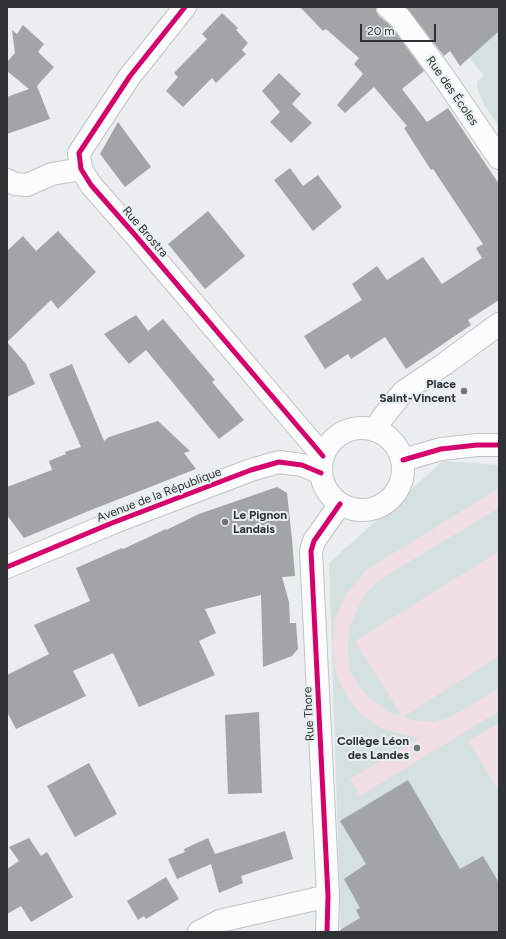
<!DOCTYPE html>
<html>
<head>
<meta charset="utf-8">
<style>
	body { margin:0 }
	#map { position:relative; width:506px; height:939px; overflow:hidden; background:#eaeeee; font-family:Figtree,sans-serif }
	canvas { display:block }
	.frame { position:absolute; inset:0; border:8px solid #2f3232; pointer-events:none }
	.scale { position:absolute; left:360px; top:24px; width:76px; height:18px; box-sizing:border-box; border:2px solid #2f3232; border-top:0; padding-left:5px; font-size:12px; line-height:14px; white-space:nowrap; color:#2f3232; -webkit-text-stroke:3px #e8eff0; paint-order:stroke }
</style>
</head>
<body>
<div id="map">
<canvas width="506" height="939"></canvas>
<div class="frame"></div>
<div class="scale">20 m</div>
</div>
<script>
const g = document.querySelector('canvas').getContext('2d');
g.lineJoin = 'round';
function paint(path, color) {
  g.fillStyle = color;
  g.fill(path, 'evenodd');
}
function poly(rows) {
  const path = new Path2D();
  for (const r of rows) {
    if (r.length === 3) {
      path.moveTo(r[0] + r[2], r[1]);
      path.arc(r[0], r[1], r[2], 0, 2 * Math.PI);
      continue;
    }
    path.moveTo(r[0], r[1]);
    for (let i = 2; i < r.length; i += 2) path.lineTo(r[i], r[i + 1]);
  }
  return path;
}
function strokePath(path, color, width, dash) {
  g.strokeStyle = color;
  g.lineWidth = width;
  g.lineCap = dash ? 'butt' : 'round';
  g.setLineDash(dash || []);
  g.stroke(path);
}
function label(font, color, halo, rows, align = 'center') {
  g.font = font + ' Figtree,sans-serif';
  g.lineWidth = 4;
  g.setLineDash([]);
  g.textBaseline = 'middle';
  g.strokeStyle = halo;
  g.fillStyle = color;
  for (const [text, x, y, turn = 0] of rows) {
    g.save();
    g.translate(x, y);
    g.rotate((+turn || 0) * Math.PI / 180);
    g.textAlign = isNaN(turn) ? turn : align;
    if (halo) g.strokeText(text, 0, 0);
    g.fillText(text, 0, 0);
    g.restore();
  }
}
const built = poly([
	[499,7,499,127,485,106,477,89,477,82,484,75,469,58,460,66,434,26],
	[443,461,499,465,499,932,341,932,329,563]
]);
const green = poly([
	[499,488,499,508,384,577,372,587,363,597,349,628,348,647,350,672,364,693,376,703,391,713,402,716,355,641,498,552,499,554,499,656,403,717,412,720,431,722,449,718,499,688,499,711,360,796,350,779,419,738,405,735,381,728,364,717,349,700,336,674,332,645,335,619,346,595,366,570],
	[499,723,499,791,468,741]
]);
const building = poly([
	[300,7,376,7,376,11,379,16,391,26,424,71,402,89,427,122,448,108,499,184,499,300,468,320,471,325,406,369,385,337,351,359,348,354,325,369,304,336,362,300,352,284,377,266,387,280,423,257,442,284,482,258,476,248,483,244,433,169,431,170,404,128,407,126,374,87,345,113,337,105,363,74,354,64,359,58,326,29,323,31],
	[406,7,499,7,499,31,460,66,450,51,444,56],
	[222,13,238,28,236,30,248,43,242,50,246,54,216,83,212,78,183,107,166,91,178,77,174,73,207,39,202,34],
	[23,25,44,44,38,52,54,67,37,86,50,119,7,134,7,97,29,89,7,71,7,62,15,53,12,30,17,34],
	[279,73,301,94,292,104,312,123,291,143,270,122,280,112,262,91],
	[118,122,151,167,125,187,100,154],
	[290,168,303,186,318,175,342,207,313,231,274,180],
	[208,211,245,256,205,289,168,244],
	[58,231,96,272,58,309,51,300,7,342,7,251,23,236,36,251],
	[136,315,148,331,163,319,215,380,212,382,244,420,219,439,146,350,129,364,104,334],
	[7,342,26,364,35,384,7,397],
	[72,364,104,441,109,437,158,421,190,451,184,453,196,469,91,510,24,538,7,515,7,487,52,470,49,461,66,454,65,452,81,447,49,374],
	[277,487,287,493,292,539,295,576,282,577,289,602,290,623,296,623,298,649,292,656,263,667,261,595,205,609,216,633,199,641,215,675,139,707,113,653,73,671,86,696,16,729,7,712,7,675,49,654,34,625,90,601,76,568,122,548,123,549,166,529,166,530,199,514],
	[259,712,262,793,228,794,225,715],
	[89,763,117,814,75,837,47,786],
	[408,780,460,869,483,856,499,883,499,932,340,932,340,930,360,918,356,910,360,908,344,879,366,864,340,821],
	[285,831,293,859,241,876,243,883,219,893,211,864,177,879,168,859,185,852,184,849,208,838,215,854],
	[29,838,41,856,47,852,73,897,31,922,21,906,7,914,7,869,19,861,9,847],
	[166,877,179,899,146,919,144,916,138,920,127,901]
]);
const street = poly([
	[185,7,130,76,79,153,81,169,91,185,135,235,323,456],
	[388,7,400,18,443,76,499,158],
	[7,180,15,184,27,185,52,174,81,169],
	[375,430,383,417,403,392,443,365,499,324],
	[199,932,220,921,328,896],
	[327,932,328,896,311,551,314,541,340,504]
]);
const secondary = poly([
	[362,469,41],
	[403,460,441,449,477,445,499,445],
	[7,567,112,523,251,470,279,462,302,465,321,473]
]);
const cycleway = poly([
	[185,7,130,76,79,153,81,169,91,185,135,235,323,456],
	[403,460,441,449,477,445,499,445],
	[7,567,112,523,251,470,279,462,302,465,321,473],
	[327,932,328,896,311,551,314,541,340,504]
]);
const markers = [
	[464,391,4,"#707474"],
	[225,522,4,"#707474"],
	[417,748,4,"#707474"]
];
const streetNames = [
	["Rue des Écoles",452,91,55],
	["Rue Brostra",145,232,49],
	["Avenue de la République",159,495,-21],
	["Rue Thore",309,714,-93]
];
const poiNames = [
	["Place",456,384],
	["Saint-Vincent",456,398],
	["Le Pignon",233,515,"left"],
	["Landais",233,529,"left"],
	["Collège Léon",409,741],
	["des Landes",409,755]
];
paint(built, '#d5e0e1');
paint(green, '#f1dee4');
paint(building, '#a2a5a5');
strokePath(street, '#c1c4c4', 24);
strokePath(secondary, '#c1c4c4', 24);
strokePath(street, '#fcfcfc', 22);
strokePath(secondary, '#fcfcfc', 22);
strokePath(cycleway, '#d6006c', 5);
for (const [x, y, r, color] of markers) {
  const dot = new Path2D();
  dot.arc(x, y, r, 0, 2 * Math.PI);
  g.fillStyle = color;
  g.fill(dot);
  strokePath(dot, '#e8eff0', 1.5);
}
label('12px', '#2f3232', '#e8eff0', streetNames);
label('bold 12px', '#2f3232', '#e8eff0', poiNames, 'right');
</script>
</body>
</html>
